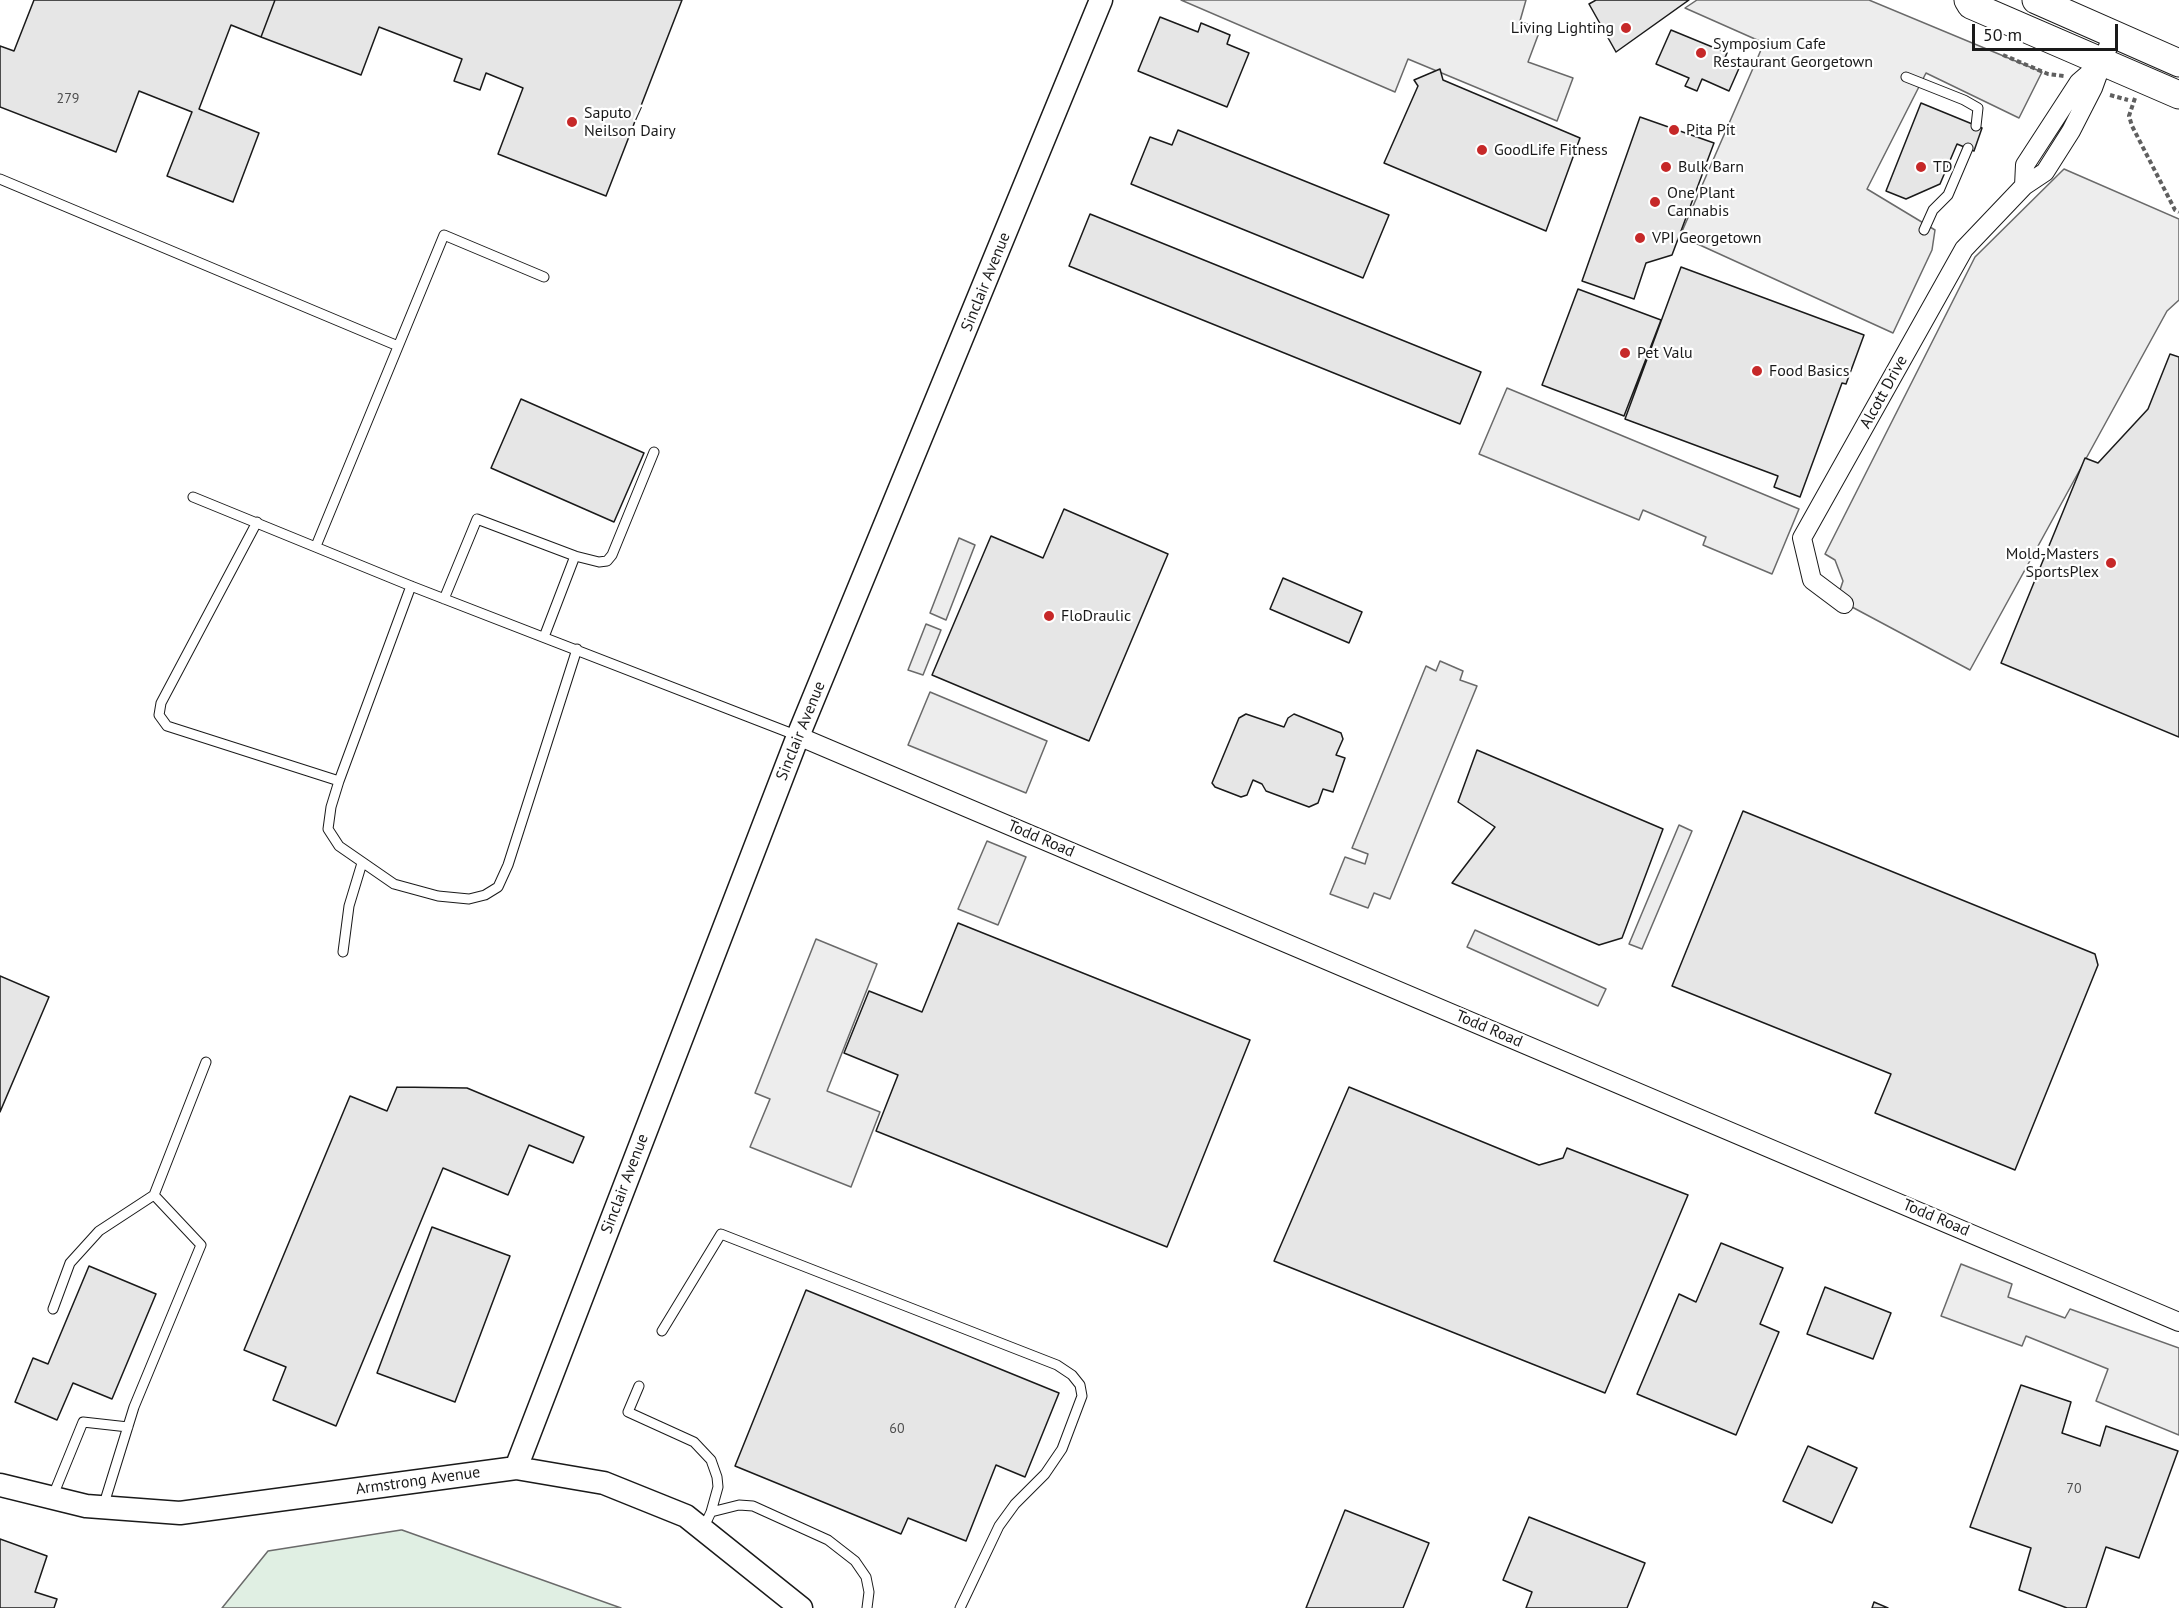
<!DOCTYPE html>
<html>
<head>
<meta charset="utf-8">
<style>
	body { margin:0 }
	#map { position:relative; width:2179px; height:1608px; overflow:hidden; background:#fff; font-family:"PT Sans",sans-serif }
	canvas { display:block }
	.scale { position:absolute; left:1972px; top:24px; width:146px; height:27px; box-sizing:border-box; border:3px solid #1a1a1a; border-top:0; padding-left:8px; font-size:18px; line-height:21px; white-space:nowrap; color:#1a1a1a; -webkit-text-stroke:4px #fff; paint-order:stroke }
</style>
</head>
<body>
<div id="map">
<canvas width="2179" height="1608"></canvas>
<div class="scale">50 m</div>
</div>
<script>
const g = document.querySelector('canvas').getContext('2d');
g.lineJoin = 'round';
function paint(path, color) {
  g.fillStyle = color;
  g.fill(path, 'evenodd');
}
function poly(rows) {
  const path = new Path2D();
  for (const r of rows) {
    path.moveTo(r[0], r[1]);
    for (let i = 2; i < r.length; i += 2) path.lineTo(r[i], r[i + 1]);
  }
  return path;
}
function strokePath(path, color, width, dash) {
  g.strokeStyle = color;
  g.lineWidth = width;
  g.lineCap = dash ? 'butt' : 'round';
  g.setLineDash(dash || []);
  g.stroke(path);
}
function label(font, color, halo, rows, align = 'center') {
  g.font = font + ' "PT Sans",sans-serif';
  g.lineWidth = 4.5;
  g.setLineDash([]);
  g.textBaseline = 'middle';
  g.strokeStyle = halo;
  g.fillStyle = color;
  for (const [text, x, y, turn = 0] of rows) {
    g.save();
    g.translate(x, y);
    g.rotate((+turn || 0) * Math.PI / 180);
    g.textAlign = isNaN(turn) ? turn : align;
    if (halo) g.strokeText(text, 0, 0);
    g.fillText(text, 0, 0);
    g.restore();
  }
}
const green = poly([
	[401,1530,402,1530,621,1608,222,1608,268,1551,401,1530]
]);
const parking = poly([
	[1181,0,1526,0,1520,21,1540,30,1528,62,1573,78,1557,121,1408,59,1395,92,1181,0],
	[1697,0,1869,0,2042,72,2019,118,1926,73,1867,189,1935,230,1932,250,1893,333,1680,236,1764,43,1685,8,1697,0],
	[2064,169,2179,219,2179,300,2167,311,1970,670,1837,599,1843,581,1835,560,1825,554,1975,257,2064,169],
	[1507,388,1799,509,1772,574,1703,545,1706,537,1643,510,1639,520,1479,454,1507,388],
	[959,538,975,545,946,620,930,613,959,538],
	[926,624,941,630,923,675,908,670,926,624],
	[1440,661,1463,671,1460,680,1477,686,1390,899,1374,893,1368,908,1330,894,1345,857,1365,864,1368,854,1352,848,1426,666,1436,671,1440,661],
	[930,692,1047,741,1026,793,908,745,930,692],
	[1679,825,1692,831,1642,949,1629,944,1679,825],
	[987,841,1026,857,998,925,958,909,987,841],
	[1475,930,1606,989,1598,1006,1467,947,1475,930],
	[816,939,877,964,827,1091,880,1112,851,1187,750,1147,770,1099,755,1093,816,939],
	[1961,1264,2012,1284,2008,1297,2065,1318,2070,1309,2179,1348,2179,1435,2096,1401,2108,1369,2026,1336,2022,1346,1941,1316,1961,1264]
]);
const building = poly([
	[34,0,275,0,261,37,231,25,199,109,259,133,233,202,167,176,192,112,139,91,116,152,0,107,0,46,14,51,34,0],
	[275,0,682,0,606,196,498,154,523,88,486,73,480,90,454,81,462,59,379,27,361,75,261,37,275,0],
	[1596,0,1689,0,1616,52,1589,4,1596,0],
	[1160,17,1198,32,1201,23,1230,35,1227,44,1249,53,1227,107,1138,71,1160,17],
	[1671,30,1727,53,1724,60,1740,66,1729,91,1702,79,1697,91,1685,86,1689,78,1656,64,1671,30],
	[1440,69,1443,80,1580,138,1546,231,1384,163,1418,86,1414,80,1440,69],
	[1921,103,1982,128,1974,151,1957,144,1940,184,1906,199,1886,191,1921,103],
	[1640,117,1714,143,1672,255,1646,263,1634,299,1582,281,1640,117],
	[1178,130,1389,215,1363,278,1131,184,1150,137,1172,145,1178,130],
	[1090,214,1481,372,1460,424,1069,266,1090,214],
	[1681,267,1864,335,1846,384,1842,383,1800,497,1774,487,1778,476,1625,419,1681,267],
	[1578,289,1661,320,1624,416,1542,385,1578,289],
	[2170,354,2179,357,2179,737,2001,663,2085,458,2098,463,2148,409,2170,354],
	[521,399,644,453,614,522,491,468,521,399],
	[1064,509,1168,554,1089,741,932,675,991,536,1043,558,1064,509],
	[1283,578,1362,612,1349,643,1270,609,1283,578],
	[1246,714,1284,727,1288,718,1294,714,1341,733,1343,739,1336,755,1345,758,1333,792,1323,789,1318,803,1309,807,1266,791,1262,784,1253,780,1247,795,1241,797,1215,787,1212,783,1239,718,1246,714],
	[1477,750,1663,829,1622,938,1599,945,1452,883,1495,827,1458,802,1477,750],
	[1743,811,2095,954,2098,965,2015,1170,1875,1113,1891,1074,1672,986,1743,811],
	[958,923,1250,1040,1167,1247,876,1131,898,1075,844,1053,869,991,922,1012,958,923],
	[0,976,49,997,0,1112,0,976],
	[397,1087,467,1088,584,1137,573,1163,529,1145,508,1195,443,1168,336,1426,273,1400,286,1367,244,1350,350,1096,387,1111,397,1087],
	[1349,1087,1539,1165,1563,1158,1567,1148,1688,1195,1605,1393,1274,1261,1349,1087],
	[432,1227,510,1256,455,1402,377,1373,432,1227],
	[1721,1243,1783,1268,1760,1324,1779,1332,1736,1435,1637,1394,1679,1294,1696,1302,1721,1243],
	[89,1266,156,1294,112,1399,73,1383,57,1420,15,1402,33,1358,48,1364,89,1266],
	[1825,1287,1891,1313,1873,1359,1807,1334,1825,1287],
	[806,1290,1059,1393,1025,1477,996,1465,966,1541,908,1518,901,1534,735,1466,806,1290],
	[2021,1385,2071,1402,2062,1433,2100,1446,2106,1426,2178,1451,2139,1558,2106,1547,2086,1608,2067,1608,2019,1590,2031,1548,1970,1527,2021,1385],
	[1808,1446,1857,1468,1832,1523,1783,1501,1808,1446],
	[1345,1510,1429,1543,1403,1608,1306,1608,1345,1510],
	[1529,1517,1645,1563,1627,1608,1526,1608,1532,1592,1503,1580,1529,1517],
	[0,1539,47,1556,35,1592,57,1599,54,1608,0,1608,0,1539],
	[1874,1602,1888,1608,1872,1608,1874,1602]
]);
const path = poly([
	[2003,55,2048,74,2064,76],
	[2110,95,2128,100],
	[2135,98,2129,116,2132,126,2175,210,2179,212]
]);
const service = poly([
	[1906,77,1964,100,1978,108,1976,126],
	[0,179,398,346],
	[1924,230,1933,210,1948,195,1968,148],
	[193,497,411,586,798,736],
	[257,522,161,703,159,715,167,726,339,781],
	[316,546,444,235,544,277],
	[575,556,599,562,607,561,612,555,654,452],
	[411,586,339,781,331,807,328,829,339,846,394,884,438,896,469,899,485,895,498,887,508,865,577,649],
	[444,599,477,519,575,556,544,637],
	[343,952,349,906,362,863],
	[53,1309,70,1263,99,1231,154,1195],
	[662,1331,721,1234,1057,1365,1072,1375,1080,1385,1082,1396,1062,1449,1045,1474,1015,1504,999,1526,960,1608],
	[639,1386,628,1412,694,1442,711,1460,717,1477,718,1487,711,1512],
	[52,1498,83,1422,128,1427],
	[103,1507,134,1407,201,1245,154,1195,206,1062],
	[703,1529,711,1512,739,1505,753,1506,828,1540,855,1561,866,1577,869,1592,867,1608]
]);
const minor = poly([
	[2024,186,2025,165,2079,82,2100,64],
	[1844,604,1812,580,1802,538,1964,249,2024,186,2045,172,2071,131,2093,88,2113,33],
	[798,736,2179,1322]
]);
const tertiary = poly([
	[516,1468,798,736,1101,0],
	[0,1485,86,1506,180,1513,516,1468,604,1483,686,1516,801,1608]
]);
const primary = poly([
	[1968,0,1971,5,2179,95],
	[2036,0,2179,63]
]);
const markers = [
	[1626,28,6,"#c62828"],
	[1701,53,6,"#c62828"],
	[572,122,6,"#c62828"],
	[1674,130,6,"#c62828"],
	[1482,150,6,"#c62828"],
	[1666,167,6,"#c62828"],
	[1921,167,6,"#c62828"],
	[1655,202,6,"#c62828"],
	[1640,238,6,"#c62828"],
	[1625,353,6,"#c62828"],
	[1757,371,6,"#c62828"],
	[2111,563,6,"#c62828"],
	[1049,616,6,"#c62828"]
];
const numberNames = [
	["279",68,99],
	["60",897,1429],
	["70",2074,1489]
];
const poiNames = [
	["Living Lighting",1614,28,"right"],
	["Symposium Cafe",1713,44],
	["Restaurant Georgetown",1713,62],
	["Saputo /",584,113],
	["Neilson Dairy",584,131],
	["Pita Pit",1686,130],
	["GoodLife Fitness",1494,150],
	["Bulk Barn",1678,167],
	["TD",1933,167],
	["One Plant",1667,193],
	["Cannabis",1667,211],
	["VPI Georgetown",1652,238],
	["Pet Valu",1637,353],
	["Food Basics",1769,371],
	["Mold-Masters",2099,554,"right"],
	["SportsPlex",2099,572,"right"],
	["FloDraulic",1061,616]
];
const streetNames = [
	["Sinclair Avenue",986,282,-68],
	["Alcott Drive",1884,392,-61],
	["Sinclair Avenue",801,731,-68],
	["Todd Road",1041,839,23],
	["Todd Road",1489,1029,23],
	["Sinclair Avenue",625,1184,-69],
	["Todd Road",1936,1218,23],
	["Armstrong Avenue",418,1481,-8]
];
paint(green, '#e0efe3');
strokePath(green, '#6a6a6a', 1.5);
paint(parking, '#ededed');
strokePath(parking, '#6a6a6a', 1.5);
paint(building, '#e6e6e6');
strokePath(building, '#1a1a1a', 1.5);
strokePath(service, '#1a1a1a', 11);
strokePath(minor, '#1a1a1a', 20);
strokePath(tertiary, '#1a1a1a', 25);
strokePath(primary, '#1a1a1a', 29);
strokePath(path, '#5f5f5f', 4, [4.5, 3]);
strokePath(service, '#fff', 9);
strokePath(minor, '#fff', 18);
strokePath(tertiary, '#fff', 22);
strokePath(primary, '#fff', 27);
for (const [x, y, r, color] of markers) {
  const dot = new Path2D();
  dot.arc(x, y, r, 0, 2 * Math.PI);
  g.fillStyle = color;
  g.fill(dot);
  strokePath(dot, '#fff', 2);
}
label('14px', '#4d4d4d', null, numberNames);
label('16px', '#1a1a1a', '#fff', poiNames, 'left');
label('16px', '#1a1a1a', '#fff', streetNames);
</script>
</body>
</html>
